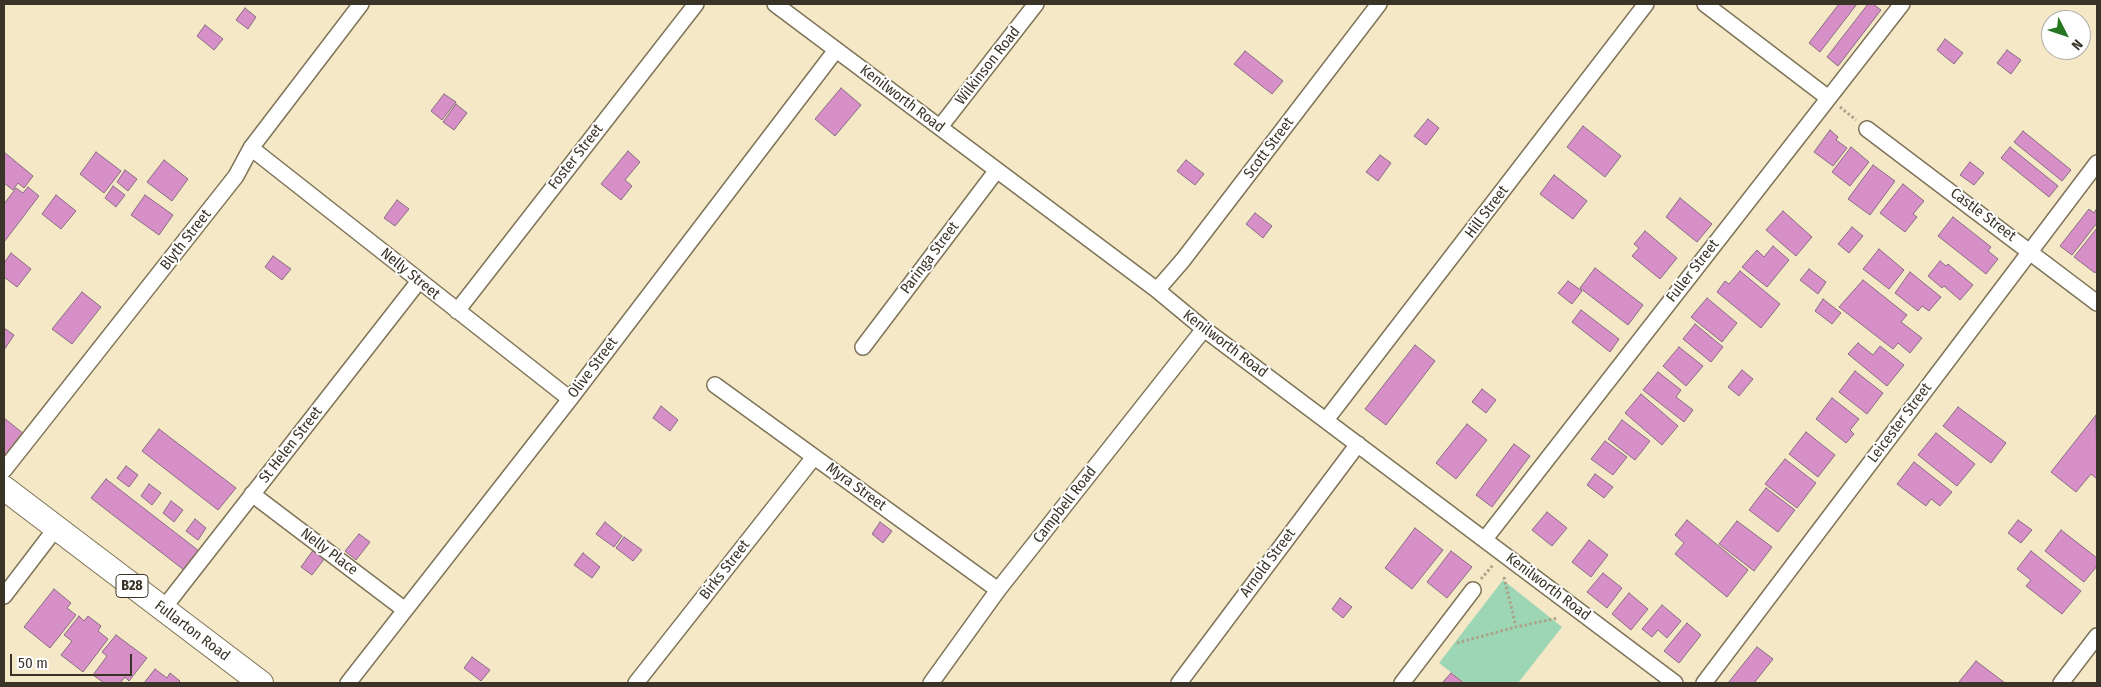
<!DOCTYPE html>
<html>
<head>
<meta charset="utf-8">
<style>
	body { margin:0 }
	#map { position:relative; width:2101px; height:687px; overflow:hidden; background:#f4e8c7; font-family:"Fira Sans Condensed",sans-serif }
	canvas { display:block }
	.frame { position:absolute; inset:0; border:5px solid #393427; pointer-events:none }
	.north { position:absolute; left:2041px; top:10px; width:50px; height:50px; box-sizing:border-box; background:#fff; border:1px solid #b0aea9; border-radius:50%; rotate:131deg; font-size:14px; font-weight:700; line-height:20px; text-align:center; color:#393427 }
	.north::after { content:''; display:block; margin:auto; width:18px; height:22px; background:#257721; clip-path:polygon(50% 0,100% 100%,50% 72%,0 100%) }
	.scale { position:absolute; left:10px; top:654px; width:122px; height:22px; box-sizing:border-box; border:2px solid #393427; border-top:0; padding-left:6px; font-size:15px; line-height:18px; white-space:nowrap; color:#393427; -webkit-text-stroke:4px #fff; paint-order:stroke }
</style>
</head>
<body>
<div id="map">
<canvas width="2101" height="687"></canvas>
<div class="frame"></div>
<div class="north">N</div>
<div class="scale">50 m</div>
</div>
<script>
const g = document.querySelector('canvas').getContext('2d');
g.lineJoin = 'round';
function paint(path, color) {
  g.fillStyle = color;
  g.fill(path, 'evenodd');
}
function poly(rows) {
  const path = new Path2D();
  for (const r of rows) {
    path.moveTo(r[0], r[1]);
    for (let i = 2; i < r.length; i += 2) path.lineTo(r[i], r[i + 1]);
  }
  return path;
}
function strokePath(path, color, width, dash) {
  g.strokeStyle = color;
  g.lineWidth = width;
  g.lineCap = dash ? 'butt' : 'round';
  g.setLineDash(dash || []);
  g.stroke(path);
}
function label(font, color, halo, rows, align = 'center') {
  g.font = font + ' "Fira Sans Condensed",sans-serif';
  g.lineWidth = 4;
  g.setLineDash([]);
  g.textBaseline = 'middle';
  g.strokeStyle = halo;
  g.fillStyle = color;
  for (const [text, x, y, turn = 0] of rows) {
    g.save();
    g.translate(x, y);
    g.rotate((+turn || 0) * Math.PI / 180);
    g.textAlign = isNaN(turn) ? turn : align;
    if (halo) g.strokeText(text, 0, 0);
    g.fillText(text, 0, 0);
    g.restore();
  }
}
const green = poly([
	[1503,580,1562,627,1518,683,1465,683,1439,663]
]);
const building = poly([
	[1839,4,1857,4,1820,52,1809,43,1839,4],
	[1868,4,1873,4,1881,10,1838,66,1827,57,1868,4],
	[245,8,256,17,248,29,236,20,245,8],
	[205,25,223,39,214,50,197,36,205,25],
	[1945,39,1963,53,1954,64,1937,50,1945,39],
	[2007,50,2021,60,2011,74,1997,63,2007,50],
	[1245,51,1283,81,1272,94,1234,64,1245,51],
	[841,88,861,105,835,136,815,119,841,88],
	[444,94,456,102,442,120,431,111,444,94],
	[456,104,467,113,454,130,443,122,456,104],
	[1428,119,1439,128,1426,145,1414,136,1428,119],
	[1583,126,1621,156,1605,177,1567,147,1583,126],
	[1830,130,1838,137,1836,140,1847,148,1833,166,1814,152,1830,130],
	[2023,131,2071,170,2062,181,2014,142,2023,131],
	[1851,147,1869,162,1850,186,1832,172,1851,147],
	[2010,147,2058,186,2049,197,2001,158,2010,147],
	[628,151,640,162,625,180,632,186,621,200,601,184,628,151],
	[4,152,33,176,24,188,18,183,13,190,4,183,4,152],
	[96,152,121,171,104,193,80,174,96,152],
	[1380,155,1391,163,1378,181,1366,172,1380,155],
	[164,160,188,179,172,201,147,182,164,160],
	[1186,160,1204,174,1195,185,1177,171,1186,160],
	[1970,162,1984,173,1974,185,1960,175,1970,162],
	[1873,165,1895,181,1870,215,1848,199,1873,165],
	[125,170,137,179,128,191,117,182,125,170],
	[1554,175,1587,201,1573,219,1540,194,1554,175],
	[1903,184,1924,201,1913,214,1917,217,1905,232,1880,213,1903,184],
	[113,186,125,195,116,207,105,198,113,186],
	[28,187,39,196,4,242,4,204,16,188,23,193,28,187],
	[56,195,76,211,61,229,42,214,56,195],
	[145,195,173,215,159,235,131,215,145,195],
	[1680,198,1712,224,1697,242,1666,217,1680,198],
	[397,200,409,209,395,226,384,218,397,200],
	[2097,208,2097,223,2072,255,2060,246,2089,209,2094,213,2097,208],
	[1783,211,1812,237,1796,256,1766,230,1783,211],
	[1255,213,1272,226,1263,238,1246,224,1255,213],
	[1953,217,1991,247,1988,251,1998,259,1986,274,1938,236,1953,217],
	[1852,227,1863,236,1849,253,1838,244,1852,227],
	[2097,228,2097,270,2095,273,2074,257,2097,228],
	[1645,231,1677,258,1660,279,1632,256,1639,248,1634,244,1645,231],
	[1773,246,1789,260,1767,287,1742,267,1757,250,1764,257,1773,246],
	[1879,249,1904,270,1889,289,1863,269,1879,249],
	[11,253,31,269,17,287,4,277,4,263,11,253],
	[273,256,291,269,282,280,265,267,273,256],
	[1940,261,1946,266,1948,264,1973,285,1960,300,1944,286,1942,288,1928,276,1940,261],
	[1595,268,1643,305,1628,325,1580,288,1595,268],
	[1809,269,1826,282,1818,294,1800,280,1809,269],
	[1740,271,1780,304,1761,328,1717,292,1725,281,1729,284,1740,271],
	[1910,272,1941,297,1929,311,1922,306,1918,311,1895,293,1910,272],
	[1863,280,1907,315,1901,322,1922,338,1910,353,1898,343,1893,349,1839,307,1863,280],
	[1568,281,1582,291,1572,304,1558,293,1568,281],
	[82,292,101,307,72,344,52,329,82,292],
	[1707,298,1737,323,1722,342,1691,317,1707,298],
	[1823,299,1841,313,1832,324,1815,311,1823,299],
	[1581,310,1619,339,1610,352,1572,322,1581,310],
	[1695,324,1723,347,1711,362,1683,339,1695,324],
	[4,328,14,335,4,350,4,328],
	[1858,343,1873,355,1880,346,1904,365,1887,386,1848,354,1858,343],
	[1415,345,1435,361,1386,425,1365,409,1415,345],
	[1679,347,1703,366,1686,386,1663,366,1679,347],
	[1742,370,1753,379,1739,396,1728,387,1742,370],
	[1855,371,1883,393,1867,414,1839,392,1855,371],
	[1658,372,1681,390,1676,397,1693,410,1684,422,1643,390,1658,372],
	[1482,389,1496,400,1486,413,1472,402,1482,389],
	[1641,394,1678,426,1662,445,1625,413,1641,394],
	[1832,398,1859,419,1850,430,1854,434,1846,443,1816,419,1832,398],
	[661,406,678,420,670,431,653,418,661,406],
	[1958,407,2006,443,1991,463,1943,426,1958,407],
	[2096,415,2097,479,2091,474,2076,492,2051,472,2096,415],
	[4,418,24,434,5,459,4,457,4,418],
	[1622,420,1650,441,1635,460,1608,439,1622,420],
	[1467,424,1487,440,1456,479,1436,463,1467,424],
	[159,429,236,488,218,510,142,451,159,429],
	[1806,432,1835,455,1818,477,1789,454,1806,432],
	[1936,433,1975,464,1957,486,1918,455,1936,433],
	[1605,441,1627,457,1613,475,1591,459,1605,441],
	[1514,444,1530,456,1492,507,1476,495,1514,444],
	[1785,459,1816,483,1797,508,1765,484,1785,459],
	[1914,462,1952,492,1940,506,1931,499,1926,506,1897,484,1914,462],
	[126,466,138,475,129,487,117,478,126,466],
	[1595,474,1613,487,1604,498,1587,485,1595,474],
	[106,479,199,551,184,570,91,498,106,479],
	[149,484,161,493,152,505,141,496,149,484],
	[1766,488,1795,510,1778,532,1749,510,1766,488],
	[171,501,183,510,174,522,163,513,171,501],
	[1547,512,1567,528,1552,546,1532,530,1547,512],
	[195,519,206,528,198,540,186,531,195,519],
	[1687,520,1748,570,1727,597,1675,554,1684,543,1675,535,1687,520],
	[2018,520,2032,530,2021,543,2008,533,2018,520],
	[1737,521,1772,547,1754,571,1719,544,1737,521],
	[605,522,622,536,614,547,596,534,605,522],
	[880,522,892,531,883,543,872,534,880,522],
	[1415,528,1443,550,1412,589,1385,568,1415,528],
	[2061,530,2097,558,2097,566,2084,582,2045,551,2061,530],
	[359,534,370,542,356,560,345,551,359,534],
	[624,537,642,550,633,561,616,548,624,537],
	[1589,540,1608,555,1591,577,1572,562,1589,540],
	[314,549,325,558,312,575,301,567,314,549],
	[1451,551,1472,567,1447,598,1427,582,1451,551],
	[2031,551,2081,591,2062,614,2026,586,2031,580,2017,569,2031,551],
	[583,553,600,567,592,578,574,565,583,553],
	[1603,573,1622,588,1607,608,1587,592,1603,573],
	[54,589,71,603,67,608,76,615,50,648,24,627,54,589],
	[1629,593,1648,609,1631,630,1612,614,1629,593],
	[1340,598,1352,607,1343,618,1332,609,1340,598],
	[1662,605,1681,621,1667,638,1658,630,1652,637,1642,629,1662,605],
	[79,616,84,621,88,616,101,626,98,631,108,639,83,672,61,655,72,641,64,635,79,616],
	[1687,623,1701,635,1679,663,1664,651,1687,623],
	[116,635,147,658,129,681,125,677,120,683,104,683,93,675,107,656,102,652,116,635],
	[1757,647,1773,659,1754,683,1728,683,1757,647],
	[472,657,490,670,481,681,464,668,472,657],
	[1976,661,2005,683,1960,683,1959,682,1976,661],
	[155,669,167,678,170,673,180,681,178,683,144,683,155,669],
	[1451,673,1464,683,1442,683,1451,673]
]);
const path = poly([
	[1840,107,1856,120],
	[1504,577,1516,627,1558,618],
	[1481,579,1493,565],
	[1457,643,1516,627]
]);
const minor = poly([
	[775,4,1157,290,1204,329,1675,683],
	[1705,4,1827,97],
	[940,127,1036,4],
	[1867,129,2097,303],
	[251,148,570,399],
	[1157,290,1183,260,1379,4],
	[457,311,696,4],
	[863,347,997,170],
	[715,385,998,590],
	[1326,420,1646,4],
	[4,470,236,176,251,148,361,4],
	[252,494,405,610],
	[1485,539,1902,4],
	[4,596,56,528],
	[163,609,419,281],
	[348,683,570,399,836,50],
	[636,683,814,457],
	[931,683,998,590,1204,329],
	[1179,683,1358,444],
	[1402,683,1473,590],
	[1704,683,2097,163],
	[2061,683,2097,636]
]);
const primary = poly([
	[4,488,261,683]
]);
const shields = [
	[132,586,32]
];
const shieldNames = [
	["B28",132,586]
];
const streetNames = [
	["Wilkinson Road",988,66,-52],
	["Kenilworth Road",902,99,37],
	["Scott Street",1269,148,-53],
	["Foster Street",576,157,-52],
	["Hill Street",1487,212,-53],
	["Castle Street",1983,215,37],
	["Blyth Street",186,240,-52],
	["Paringa Street",930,258,-53],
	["Fuller Street",1693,271,-52],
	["Nelly Street",410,274,39],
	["Kenilworth Road",1225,344,37],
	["Olive Street",593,368,-53],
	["Leicester Street",1900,423,-53],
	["St Helen Street",291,445,-52],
	["Myra Street",856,487,36],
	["Campbell Road",1065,505,-52],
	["Nelly Place",329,552,37],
	["Arnold Street",1268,563,-53],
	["Birks Street",725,570,-52],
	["Kenilworth Road",1548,587,37],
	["Fullarton Road",192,631,37]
];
paint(green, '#9dd6b5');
paint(building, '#d78fc7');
strokePath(building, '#886d82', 1);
strokePath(minor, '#7e7356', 18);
strokePath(primary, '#7e7356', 26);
strokePath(path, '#aba289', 3, [2.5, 2.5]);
strokePath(minor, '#fff', 15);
strokePath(primary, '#fff', 24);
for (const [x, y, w] of shields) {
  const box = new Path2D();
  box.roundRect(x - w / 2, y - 11.5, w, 23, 4);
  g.fillStyle = '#fff';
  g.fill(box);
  strokePath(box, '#393427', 1);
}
label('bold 14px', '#393427', null, shieldNames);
label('15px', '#393427', '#fff', streetNames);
</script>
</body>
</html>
